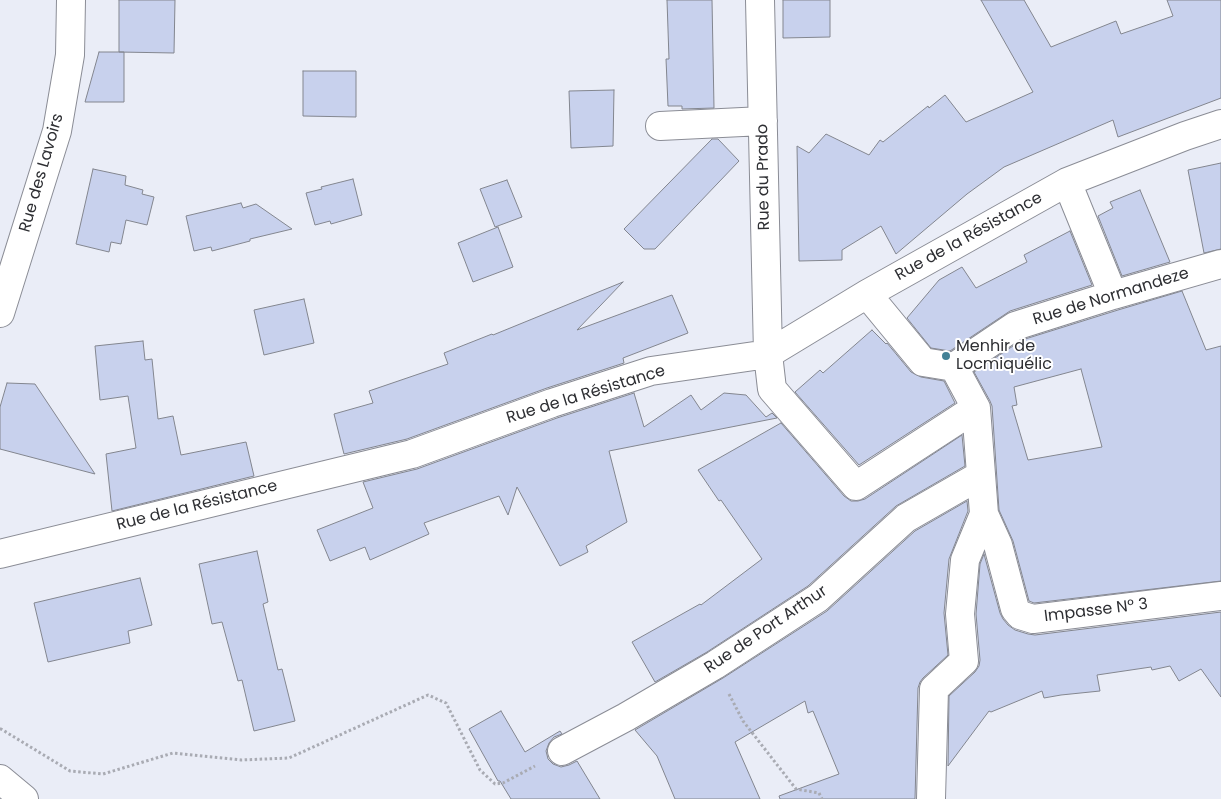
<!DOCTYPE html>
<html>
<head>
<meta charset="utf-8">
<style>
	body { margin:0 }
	canvas { display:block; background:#eaedf7 }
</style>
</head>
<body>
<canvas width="1221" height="799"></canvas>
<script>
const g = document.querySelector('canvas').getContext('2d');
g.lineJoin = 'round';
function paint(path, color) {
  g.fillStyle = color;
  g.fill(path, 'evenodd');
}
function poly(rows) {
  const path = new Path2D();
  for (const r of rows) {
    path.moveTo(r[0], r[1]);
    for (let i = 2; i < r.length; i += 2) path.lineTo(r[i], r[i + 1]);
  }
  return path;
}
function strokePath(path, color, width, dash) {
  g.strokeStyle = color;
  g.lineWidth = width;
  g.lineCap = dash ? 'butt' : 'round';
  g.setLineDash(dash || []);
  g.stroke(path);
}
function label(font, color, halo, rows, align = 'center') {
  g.font = font + ' Poppins,sans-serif';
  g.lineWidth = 4;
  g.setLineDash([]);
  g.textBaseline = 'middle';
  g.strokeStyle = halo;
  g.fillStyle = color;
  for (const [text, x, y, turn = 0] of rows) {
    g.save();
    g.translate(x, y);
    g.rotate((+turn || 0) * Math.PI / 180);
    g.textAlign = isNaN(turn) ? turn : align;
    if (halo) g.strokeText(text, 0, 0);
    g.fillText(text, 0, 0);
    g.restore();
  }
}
const building = poly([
	[119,0,175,0,174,53,119,52,119,0],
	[667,0,712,0,714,108,682,109,682,106,668,106,666,59,669,59,667,0],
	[783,0,830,0,830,37,783,38,783,0],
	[981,0,1024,0,1051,47,1116,21,1121,34,1173,16,1167,0,1221,0,1221,98,1118,137,1113,120,1004,167,967,194,896,254,881,226,842,250,842,260,799,261,797,146,809,153,826,134,869,155,880,140,883,142,928,106,929,108,945,95,966,122,1033,92,981,0],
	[99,52,124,52,124,102,85,102,99,52],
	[303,71,356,71,356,117,303,116,303,71],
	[614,90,613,146,571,148,569,91,614,90],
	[712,139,718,139,739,161,655,249,644,249,624,229,712,139],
	[1221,163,1221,249,1204,253,1188,170,1221,163],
	[93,169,126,176,125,185,143,190,142,194,154,197,147,225,126,220,121,244,111,242,109,252,76,244,93,169],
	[353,179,362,215,331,224,330,221,315,225,306,193,322,189,321,187,353,179],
	[507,180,522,217,495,227,480,189,507,180],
	[1140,190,1170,262,1122,276,1098,216,1113,208,1110,202,1140,190],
	[241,203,243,208,256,204,292,229,250,239,250,241,212,251,211,247,194,251,186,216,241,203],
	[498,227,513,267,473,282,458,243,498,227],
	[1070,231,1092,285,1010,311,950,351,931,348,907,318,939,280,962,267,976,288,1027,262,1024,255,1070,231],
	[623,282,577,330,672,295,688,333,623,358,624,363,547,388,407,439,344,454,334,414,373,403,369,391,448,364,444,353,492,334,493,335,623,282],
	[1182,291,1206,350,1221,346,1221,581,1034,603,1029,601,1013,541,999,510,992,406,990,401,974,372,1022,340,1118,310,1182,291],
	[1081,369,1102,447,1028,460,1012,406,1017,405,1014,387,1081,369],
	[304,299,314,343,264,355,254,310,304,299],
	[872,330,886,344,887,343,911,372,921,377,944,381,955,403,859,465,795,392,820,370,823,373,872,330],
	[143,341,145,360,152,359,158,419,173,416,181,455,246,442,254,476,112,511,106,454,136,448,128,396,100,400,95,346,143,341],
	[7,383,35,384,95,474,0,449,0,407,7,383],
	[634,393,644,427,691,395,701,410,724,393,746,395,766,417,772,413,777,418,609,451,627,522,586,546,588,552,560,566,517,487,508,515,499,496,424,523,429,534,370,560,365,547,330,561,317,530,373,508,363,482,417,469,557,418,634,393],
	[781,423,844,496,851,501,858,501,865,499,962,435,965,466,896,506,808,586,707,652,655,682,632,642,700,604,701,605,762,559,721,500,719,501,698,470,781,423],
	[967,501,968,511,949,559,944,613,948,655,923,678,920,682,918,688,915,799,780,799,779,796,839,774,813,711,808,713,805,701,735,742,760,799,675,799,657,756,635,730,723,678,827,611,915,531,967,501],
	[257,551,268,602,263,604,278,670,282,669,295,721,254,731,242,680,238,681,222,622,212,624,199,564,257,551],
	[984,554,1000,613,1003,619,1008,625,1015,630,1028,634,1035,635,1221,612,1221,697,1201,669,1179,681,1170,666,1152,670,1151,667,1097,675,1100,691,1061,695,1044,698,1042,691,991,712,989,711,948,766,949,696,975,672,979,666,980,660,976,614,980,564,984,554],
	[140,578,152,625,128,631,130,643,48,662,34,603,140,578],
	[501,711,525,752,560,731,562,734,554,737,549,743,546,751,548,759,553,764,561,767,569,765,577,761,600,799,511,799,500,781,498,781,469,729,501,711]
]);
const path = poly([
	[729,694,743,721,796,789,819,793,822,799],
	[0,729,1,729,70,771,103,774,173,753,241,760,289,758,428,695,446,703,480,770,495,784,503,783,535,766]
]);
const minor = poly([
	[760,0,768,354,772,389,856,486,976,408],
	[660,126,763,121],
	[1067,182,1113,295],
	[867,294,923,362,954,367,976,408,984,514,965,560,960,614,964,661,934,689,931,799],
	[0,313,57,131,70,55,71,0],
	[954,367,1015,326,1113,295,1221,264],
	[984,514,998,545,1015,609,1020,615,1033,619,1221,596],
	[0,554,412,454,552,403,651,371,768,354,867,294,1067,182,1185,136,1221,124],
	[562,751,626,717,715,665,818,598,906,518,981,475],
	[0,779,24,799]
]);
const markers = [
	[946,356,5,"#428196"]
];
const streetNames = [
	["Rue des Lavoirs",42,173,-74],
	["Rue du Prado",764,177,-91],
	["Rue de la Résistance",969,237,-29],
	["Rue de Normandeze",1111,297,-17],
	["Rue de la Résistance",586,395,-17],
	["Rue de la Résistance",197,506,-14],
	["Impasse N° 3",1096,611,-7],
	["Rue de Port Arthur",766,630,-34]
];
const poiNames = [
	["Menhir de",956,347],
	["Locmiquélic",956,365]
];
paint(building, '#c8d1ed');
strokePath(building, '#83868f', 1);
strokePath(minor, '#8b8d96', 30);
strokePath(path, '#a9abb3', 3, [2.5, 2.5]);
strokePath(minor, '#fff', 28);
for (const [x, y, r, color] of markers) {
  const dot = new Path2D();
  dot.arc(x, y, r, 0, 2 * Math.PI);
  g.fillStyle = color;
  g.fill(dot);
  strokePath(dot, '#fff', 2);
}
label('16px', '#2e2f33', '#fff', streetNames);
label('16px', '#2e2f33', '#fff', poiNames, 'left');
</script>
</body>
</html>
